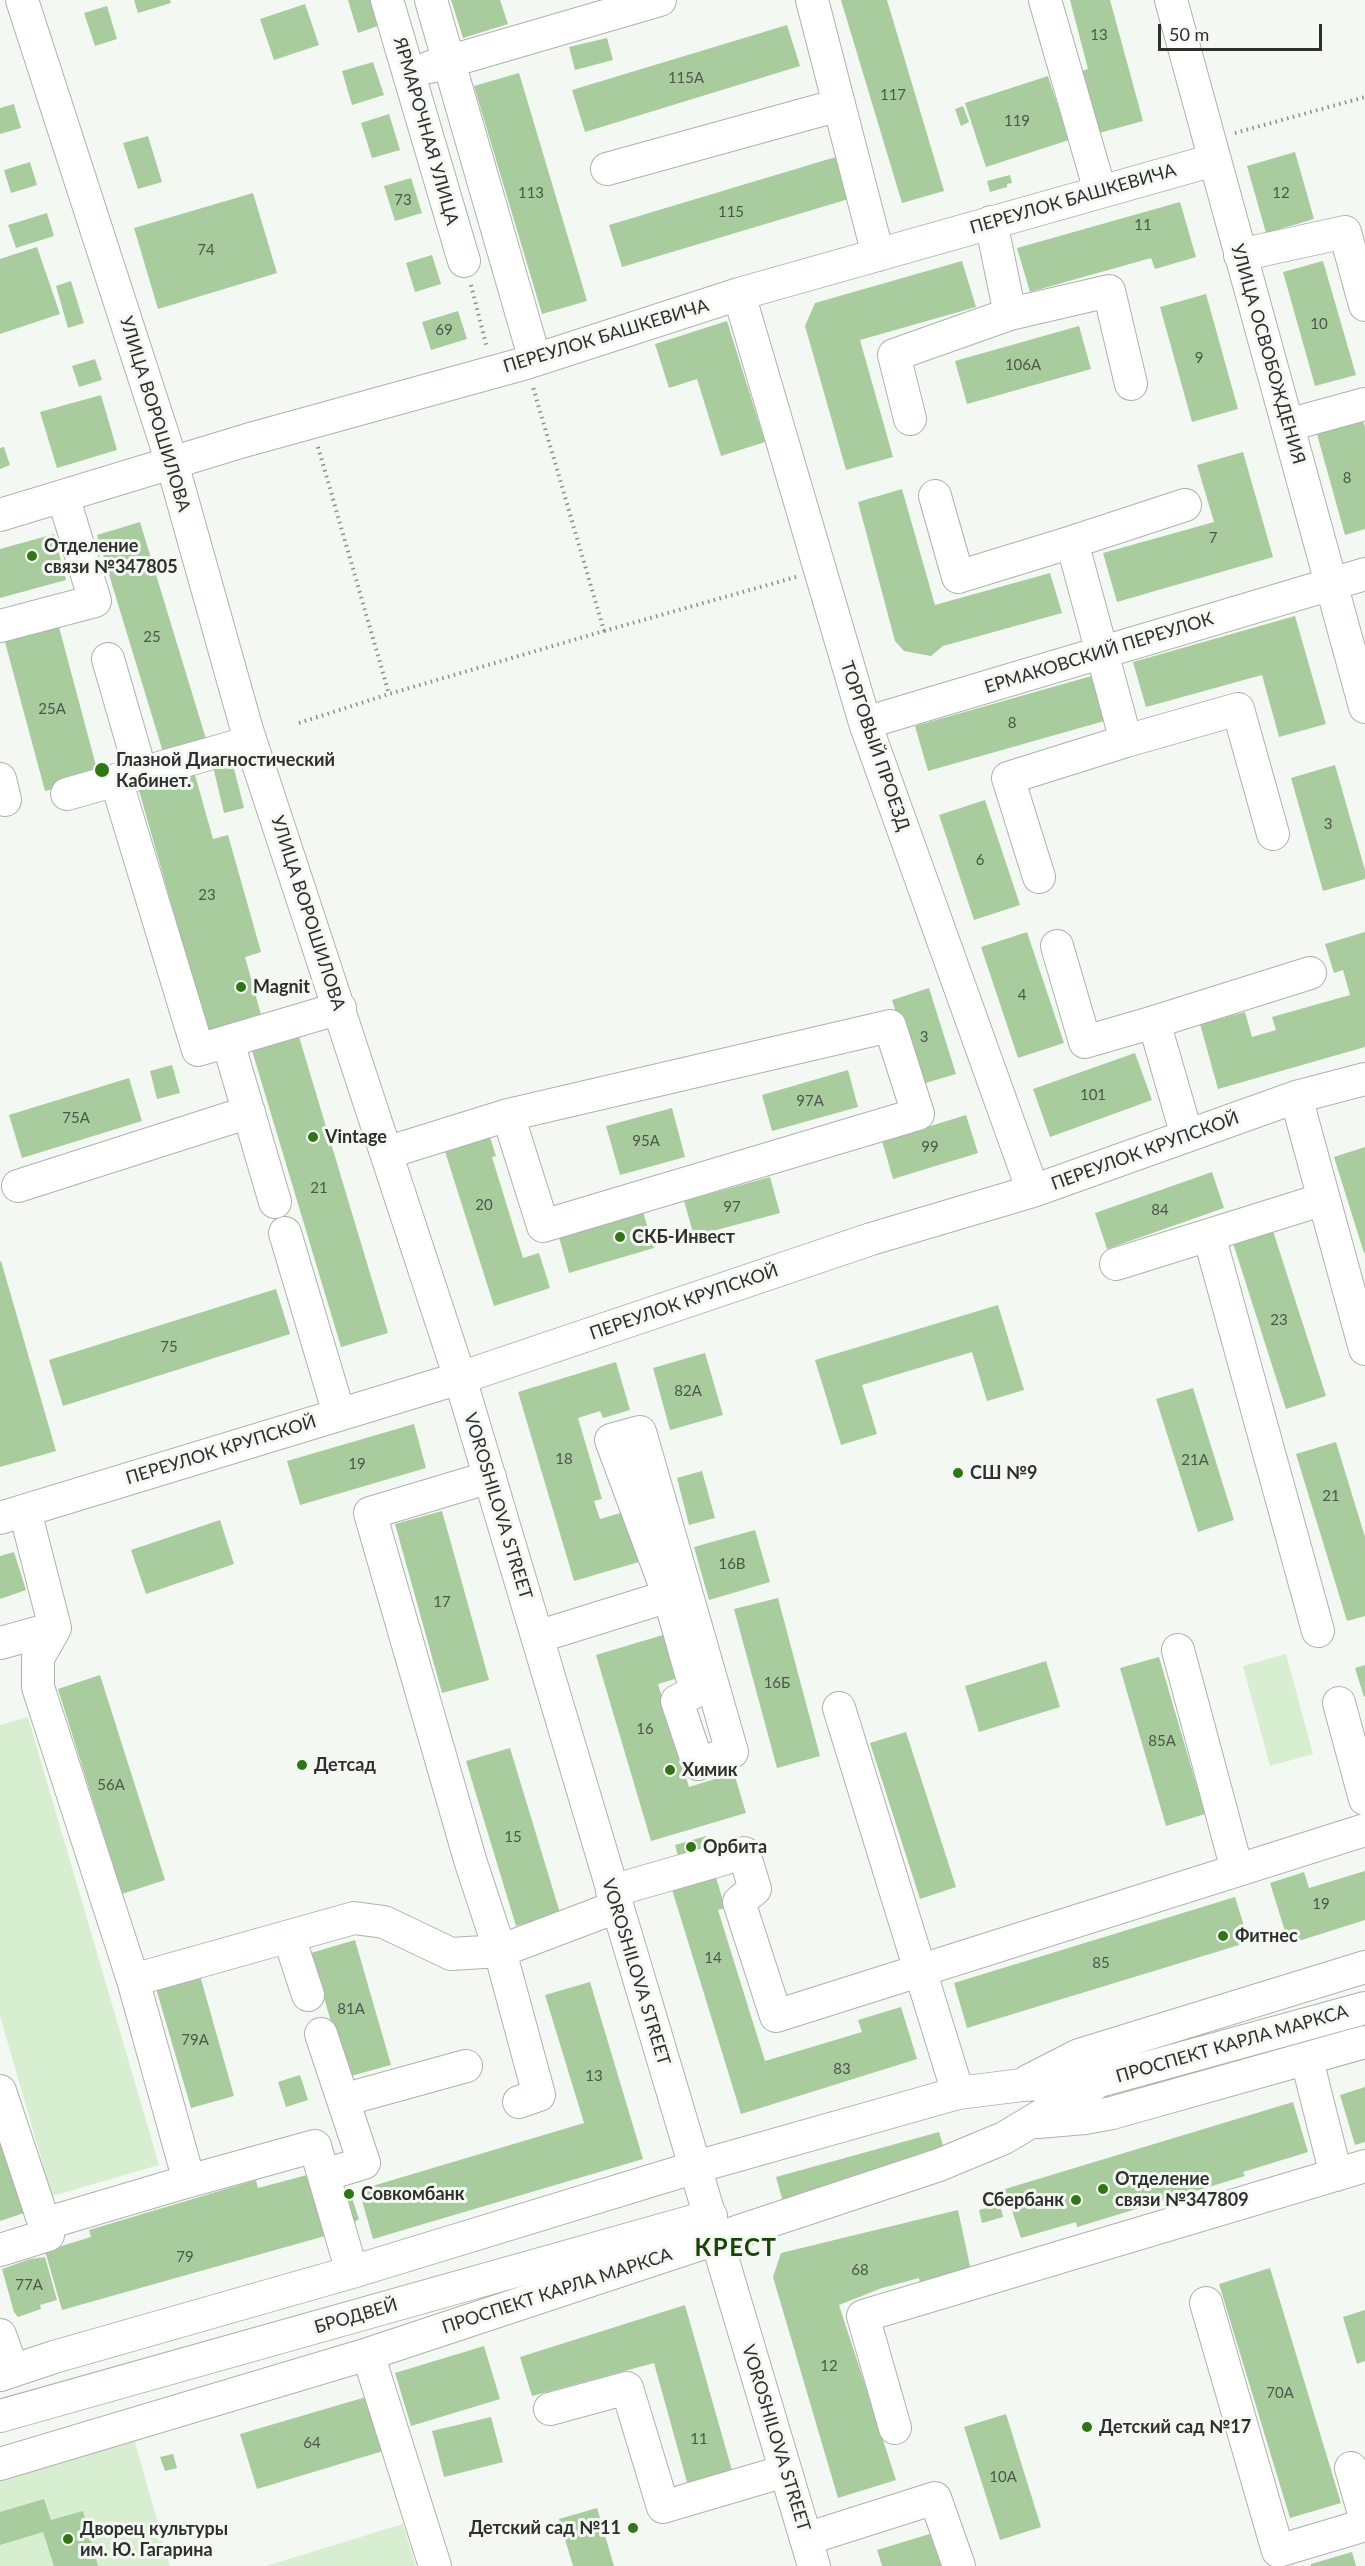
<!DOCTYPE html>
<meta charset="utf-8">
<style>
body{margin:0}
#map{position:relative;width:1365px;height:2566px;overflow:hidden;background:#f4f8f2;font-family:Lato,sans-serif}
canvas{display:block}
.scale{position:absolute;left:1158px;top:24px;width:164px;height:27px;box-sizing:border-box;border:3px solid #2e302e;border-top:0;padding-left:8px;font-size:18px;line-height:21px;white-space:nowrap;color:#2e302e;-webkit-text-stroke:4px #f4f8f2;paint-order:stroke}
</style>
<div id="map">
<canvas width="1365" height="2566"></canvas>
<div class="scale">50 m</div>
</div>
<script>
const c = document.querySelector('canvas').getContext('2d');
c.lineJoin = 'round';
function fillPath(path, color) { c.fillStyle = color; c.fill(path, 'evenodd'); }
const shape = rows => new Path2D(rows.map(r => 'M' + r).join(''));
function stroke(path, color, width, dash) { c.strokeStyle = color; c.lineWidth = width; c.lineCap = dash ? 'butt' : 'round'; c.setLineDash(dash || []); c.stroke(path); }
function write(font, color, halo, rows, align = 'center') {
  c.font = font + ' Lato,sans-serif'; c.lineWidth = 6; c.setLineDash([]); c.textBaseline = 'middle'; c.strokeStyle = halo; c.fillStyle = color; for (const [text, x, y, turn = 0] of rows) {
    c.save(); c.translate(x, y); c.rotate((+turn || 0) * Math.PI / 180); c.textAlign = isNaN(turn) ? turn : align; if (halo) c.strokeText(text, 0, 0); c.fillText(text, 0, 0); c.restore();
  }
}
const green = shape([
 [1286,1654,1313,1754,1270,1766,1243,1666],
 [28,1717,159,2165,52,2196,0,2016,0,1725],
 [134,2439,170,2566,0,2566,0,2477],
 [403,2524,416,2566,266,2566]
]);
const building = shape([
 [134,0,170,0,171,3,138,13],
 [348,0,370,0,378,26,358,33],
 [451,0,500,0,508,24,463,38],
 [841,0,887,0,944,191,902,203],
 [1070,0,1110,0,1143,121,1099,133,1082,71,1088,69],
 [305,4,319,45,274,60,260,19],
 [107,6,117,39,95,46,84,13],
 [787,25,800,66,585,132,572,90],
 [607,38,613,60,575,70,569,47],
 [373,62,384,95,352,105,342,71],
 [519,73,587,301,542,314,474,86],
 [1048,76,1069,140,986,167,965,103],
 [14,104,21,128,0,134,0,108],
 [963,106,969,122,961,126,955,109],
 [389,114,400,150,372,158,361,123],
 [148,136,162,182,138,189,123,143],
 [1295,152,1314,219,1266,233,1247,166],
 [839,156,852,198,622,267,609,225],
 [30,162,37,185,11,193,4,170],
 [1010,175,1012,183,1007,184,1007,187,990,192,987,181],
 [411,178,422,213,395,221,384,186],
 [253,193,277,273,158,309,134,228],
 [1180,202,1196,257,1155,269,1151,258,1030,292,1017,248],
 [47,213,54,236,16,248,8,225],
 [37,247,60,314,0,334,0,259],
 [432,255,441,284,415,292,406,263],
 [962,261,976,307,860,340,893,457,846,470,805,326,815,303],
 [1323,261,1356,375,1315,386,1283,272],
 [71,281,84,323,68,328,56,286],
 [1206,294,1238,409,1192,422,1160,307],
 [458,311,467,339,431,350,422,322],
 [727,321,765,442,721,456,697,379,669,388,655,344],
 [1079,326,1091,369,967,404,955,361],
 [95,359,102,380,79,387,72,366],
 [101,395,117,450,57,468,40,412],
 [1361,414,1365,427,1365,529,1345,535,1315,427],
 [4,447,10,465,0,469,0,448],
 [1243,452,1273,557,1117,602,1103,553,1214,522,1197,465],
 [902,489,935,605,1050,573,1062,613,943,646,931,656,904,651,895,641,858,502],
 [140,522,206,739,163,752,97,535],
 [54,534,66,580,0,598,0,549],
 [1295,616,1326,724,1279,737,1262,675,1146,707,1133,662],
 [59,627,99,777,45,791,5,642],
 [1095,675,1108,720,928,771,915,726],
 [231,757,244,808,224,813,212,762],
 [192,764,213,839,228,835,261,952,245,957,265,1029,211,1044,136,780],
 [1335,765,1365,870,1365,879,1323,891,1291,778],
 [985,800,1020,905,974,920,939,815],
 [1027,932,1064,1043,1018,1058,981,947],
 [1365,932,1365,1047,1218,1089,1200,1024,1245,1012,1252,1037,1276,1030,1272,1017,1350,995,1343,970,1334,973,1325,944],
 [929,988,956,1074,919,1085,892,1000],
 [297,1030,388,1333,341,1347,250,1044],
 [1135,1053,1152,1100,1050,1137,1033,1089],
 [172,1065,180,1093,157,1099,150,1071],
 [848,1070,858,1107,772,1131,762,1095],
 [129,1078,142,1121,22,1158,9,1115],
 [672,1108,685,1157,620,1175,606,1126],
 [966,1115,978,1153,893,1179,882,1141],
 [487,1128,496,1156,492,1157,523,1258,539,1253,550,1288,494,1306,442,1142],
 [1365,1147,1365,1253,1364,1253,1334,1157],
 [1212,1172,1224,1208,1107,1249,1095,1213],
 [770,1177,780,1213,694,1236,684,1201],
 [643,1212,654,1248,569,1273,559,1237],
 [1273,1231,1326,1396,1286,1409,1233,1243],
 [1,1261,56,1451,0,1467,0,1262],
 [276,1289,290,1334,63,1406,49,1360],
 [998,1305,1024,1390,987,1401,972,1352,862,1385,877,1434,841,1445,815,1360],
 [705,1353,723,1415,670,1430,653,1368],
 [616,1362,630,1410,603,1418,600,1411,578,1418,602,1499,594,1501,600,1519,624,1512,639,1562,574,1581,518,1392],
 [1193,1388,1234,1520,1198,1532,1156,1399],
 [414,1424,426,1468,300,1505,287,1461],
 [1336,1442,1365,1537,1365,1616,1347,1621,1296,1454],
 [702,1471,715,1518,689,1525,677,1478],
 [442,1511,489,1680,442,1693,395,1524],
 [220,1520,234,1564,146,1594,131,1550],
 [755,1530,770,1582,709,1600,694,1547],
 [14,1552,26,1590,0,1599,0,1556],
 [778,1598,820,1756,777,1768,734,1609],
 [663,1635,675,1679,658,1684,689,1787,734,1773,746,1813,651,1841,596,1655],
 [1159,1657,1205,1814,1166,1826,1120,1668],
 [1046,1661,1060,1707,979,1732,965,1686],
 [1365,1665,1365,1696,1364,1697,1355,1668],
 [100,1675,165,1880,122,1894,58,1689],
 [906,1732,956,1887,920,1899,870,1743],
 [510,1748,560,1913,516,1926,466,1761],
 [706,1836,710,1847,678,1856,675,1845],
 [714,1870,725,1908,718,1910,765,2061,862,2032,858,2020,901,2007,917,2059,741,2114,670,1883],
 [1365,1871,1365,1920,1289,1944,1270,1883,1304,1872,1309,1888],
 [1235,1897,1249,1942,967,2028,954,1983],
 [355,1940,391,2065,347,2077,311,1953],
 [199,1972,234,2096,191,2108,155,1985],
 [590,1982,643,2159,373,2239,359,2190,584,2123,545,1995],
 [300,2075,308,2100,286,2107,278,2082],
 [1365,2087,1365,2142,1355,2145,1340,2095],
 [1293,2102,1308,2152,1243,2172,1245,2176,1077,2227,1076,2222,1021,2238,1005,2189],
 [939,2132,945,2152,783,2202,776,2177],
 [0,2133,27,2212,0,2221],
 [307,2175,325,2236,62,2310,45,2251,91,2237,89,2230,256,2180,258,2188],
 [350,2192,359,2219,353,2223,333,2196],
 [1000,2204,1003,2217,982,2223,979,2210],
 [958,2210,971,2271,921,2289,919,2278,882,2288,839,2305,896,2480,838,2498,773,2277,781,2253],
 [45,2257,57,2300,40,2305,41,2309,18,2317,14,2312,2,2269,30,2259],
 [1270,2268,1341,2503,1290,2518,1219,2284],
 [685,2305,735,2481,690,2493,654,2363,532,2396,520,2357],
 [1365,2310,1365,2361,1357,2364,1343,2317],
 [484,2346,500,2399,411,2426,395,2373],
 [366,2397,383,2451,257,2489,240,2434],
 [1006,2414,1041,2527,1000,2540,964,2427],
 [491,2417,503,2462,444,2477,432,2431],
 [173,2454,177,2468,165,2471,160,2457],
 [44,2499,51,2520,83,2511,98,2566,54,2566,43,2532,0,2545,0,2512],
 [597,2508,614,2566,573,2566,559,2519],
 [933,2533,943,2566,882,2566,877,2550],
 [1352,2552,1356,2566,1311,2566,1311,2564]
]);
const path = shape([
 [1235,133,1365,97],
 [471,285,487,348],
 [318,447,389,694],
 [604,631,796,577],
 [299,723,389,694,604,631,533,387]
]);
const minor = shape([
 [22,0,172,463,247,730,460,1378,814,2566],
 [387,0,464,261],
 [431,0,535,360],
 [812,0,878,255],
 [1045,0,1100,191],
 [1171,0,1365,707],
 [430,67,660,0],
 [607,169,839,105],
 [1240,255,1345,232,1365,305],
 [739,294,865,723,1033,1191],
 [1010,314,1109,291,1131,384],
 [910,419,894,355,1010,314,991,222],
 [1288,425,1365,404],
 [935,496,958,577,1072,542],
 [0,515,247,440,526,363,739,294,1214,160],
 [0,626,95,601,63,496],
 [108,659,141,773],
 [865,723,1365,574],
 [1126,741,1238,709,1273,834],
 [0,779,5,800],
 [116,780,198,1050,340,1008],
 [67,794,251,742],
 [1039,877,1008,778,1126,741,1072,542,1185,505],
 [1057,946,1085,1042,1154,1022],
 [228,1042,275,1202],
 [1296,1097,1365,1349],
 [1187,1136,1154,1022,1310,973],
 [386,1153,508,1115,543,1226,918,1114,890,1026,508,1115],
 [18,1186,249,1112],
 [285,1233,339,1414],
 [1209,1235,1318,1631],
 [1116,1264,1324,1199],
 [490,1477,370,1513,471,1863,500,1951,616,1907],
 [25,1511,55,1628,38,1658,38,1687,133,1980,189,2181,315,2146,352,2272],
 [0,1518,460,1378,871,1239,1033,1191,1296,1097,1365,1079],
 [537,1637,669,1596,696,1691,677,1701,698,1764,732,1752,640,1432,611,1440,669,1596],
 [0,1643,55,1628],
 [1178,1650,1237,1870],
 [1339,1703,1365,1799],
 [839,1708,958,2093],
 [612,1891,744,1853,755,1889,739,1902,776,2016,1365,1830],
 [289,1937,308,1995],
 [133,1980,354,1918,384,1922,451,1954,500,1951,539,2095,519,2102],
 [321,2034,343,2100],
 [1307,2060,1336,2175],
 [1028,2081,1079,2055,1365,1967],
 [0,2091,48,2235,0,2250],
 [1038,2122,1085,2118,1112,2113,1365,2042],
 [324,2175,364,2163,343,2100,466,2066],
 [44,2224,189,2181],
 [1206,2303,1278,2551,1365,2525],
 [0,2335,13,2371],
 [368,2354,435,2566],
 [0,2375,54,2357,352,2272,696,2167,958,2093,1022,2085,1099,2081,1365,2008],
 [550,2409,627,2388,663,2507,785,2471],
 [0,2416,711,2216],
 [895,2428,863,2316,1365,2166],
 [0,2464,368,2354,939,2165,1004,2138,1096,2083],
 [1351,2468,1365,2517],
 [806,2539,935,2498,959,2566]
]);
const markers = [
 [32,556,6,"#317516"],
 [102,770,8,"#317516"],
 [241,987,6,"#317516"],
 [313,1137,6,"#317516"],
 [620,1237,6,"#317516"],
 [958,1473,6,"#317516"],
 [302,1765,6,"#317516"],
 [670,1770,6,"#317516"],
 [691,1847,6,"#317516"],
 [1223,1936,6,"#317516"],
 [1103,2189,6,"#317516"],
 [349,2194,6,"#317516"],
 [1076,2200,6,"#317516"],
 [1087,2427,6,"#317516"],
 [633,2528,6,"#317516"],
 [68,2539,6,"#317516"]
];
const numberNames = [
 ["13",1099,35],
 ["115А",686,78],
 ["117",893,95],
 ["119",1017,121],
 ["113",531,193],
 ["12",1281,193],
 ["73",403,200],
 ["115",731,212],
 ["11",1143,225],
 ["74",206,250],
 ["10",1319,324],
 ["69",444,330],
 ["9",1199,358],
 ["106А",1023,365],
 ["8",1347,478],
 ["7",1213,538],
 ["25",152,637],
 ["25А",52,709],
 ["8",1012,723],
 ["3",1328,824],
 ["6",980,860],
 ["23",207,895],
 ["4",1022,995],
 ["3",924,1037],
 ["101",1093,1095],
 ["97А",810,1101],
 ["75А",76,1118],
 ["95А",646,1141],
 ["99",930,1147],
 ["21",319,1188],
 ["20",484,1205],
 ["97",732,1207],
 ["84",1160,1210],
 ["23",1279,1320],
 ["75",169,1347],
 ["82А",688,1391],
 ["18",564,1459],
 ["21А",1195,1460],
 ["19",357,1464],
 ["21",1331,1496],
 ["16В",732,1564],
 ["17",442,1602],
 ["16Б",777,1683],
 ["16",645,1729],
 ["85А",1162,1741],
 ["56А",111,1785],
 ["15",513,1837],
 ["19",1321,1904],
 ["14",713,1958],
 ["85",1101,1963],
 ["81А",351,2009],
 ["79А",195,2040],
 ["83",842,2069],
 ["13",594,2076],
 ["79",185,2257],
 ["68",860,2270],
 ["77А",29,2285],
 ["12",829,2366],
 ["70А",1280,2393],
 ["11",699,2439],
 ["64",312,2443],
 ["10А",1003,2477]
];
const streetNames = [
 ["ЯРМАРОЧНАЯ УЛИЦА",426,131,74],
 ["ПЕРЕУЛОК БАШКЕВИЧА",1073,199,-16],
 ["ПЕРЕУЛОК БАШКЕВИЧА",606,336,-17],
 ["УЛИЦА ОСВОБОЖДЕНИЯ",1268,354,74],
 ["УЛИЦА ВОРОШИЛОВА",155,414,73],
 ["ЕРМАКОВСКИЙ ПЕРЕУЛОК",1099,653,-17],
 ["ТОРГОВЫЙ ПРОЕЗД",875,746,71],
 ["УЛИЦА ВОРОШИЛОВА",308,913,72],
 ["ПЕРЕУЛОК КРУПСКОЙ",1145,1151,-20],
 ["ПЕРЕУЛОК КРУПСКОЙ",684,1302,-19],
 ["ПЕРЕУЛОК КРУПСКОЙ",221,1450,-17],
 ["VOROSHILOVA STREET",498,1506,73],
 ["VOROSHILOVA STREET",636,1972,73],
 ["ПРОСПЕКТ КАРЛА МАРКСА",1232,2044,-16],
 ["ПРОСПЕКТ КАРЛА МАРКСА",557,2291,-18],
 ["БРОДВЕЙ",356,2316,-16],
 ["VOROSHILOVA STREET",776,2438,73]
];
const poiNames = [
 ["Отделение",44,546],
 ["связи №347805",44,567],
 ["Глазной Диагностический",116,760],
 ["Кабинет.",116,781],
 ["Magnit",253,987],
 ["Vintage",325,1137],
 ["СКБ-Инвест",632,1237],
 ["СШ №9",970,1473],
 ["Детсад",314,1765],
 ["Химик",682,1770],
 ["Орбита",703,1847],
 ["Фитнес",1235,1936],
 ["Отделение",1115,2179],
 ["связи №347809",1115,2200],
 ["Совкомбанк",361,2194],
 ["Сбербанк",1064,2200,"right"],
 ["Детский сад №17",1099,2427],
 ["Детский сад №11",621,2528,"right"],
 ["Дворец культуры",80,2529],
 ["им. Ю. Гагарина",80,2550]
];
const districtNames = [
 ["КРЕСТ",736,2248]
];
fillPath(green, '#d7eed1');
fillPath(building, '#a8cc9d');
stroke(minor, '#aeb2ad', 34);
stroke(path, '#8b8e8a', 4, [1.5, 4.5]);
stroke(minor, '#fff', 32);
for (const [x, y, r, color] of markers) { const dot = new Path2D(); dot.arc(x, y, r, 0, 2 * Math.PI); c.fillStyle = color; c.fill(dot); stroke(dot, '#f4f8f2', 2); }
write('15px', '#4c574a', null, numberNames);
write('18px', '#2e302e', '#f4f8f2', streetNames);
write('bold 18px', '#2e302e', '#f4f8f2', poiNames, 'left');
c.letterSpacing = '1.5px';
write('bold 24px', '#184407', '#f4f8f2', districtNames);
c.letterSpacing = '0px';
</script>
